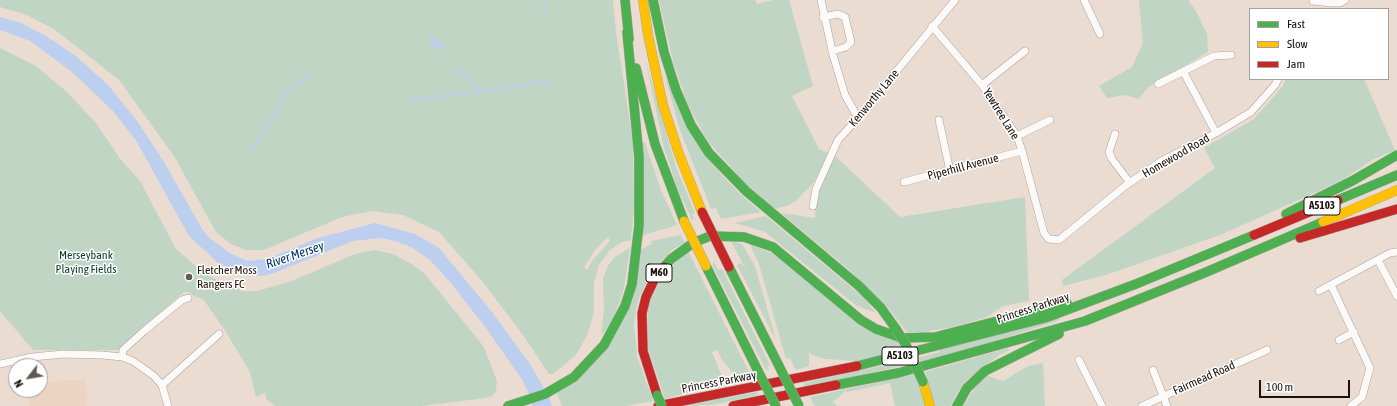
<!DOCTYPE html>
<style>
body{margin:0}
#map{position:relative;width:1397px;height:406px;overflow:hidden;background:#ebdcd1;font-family:"Asap Condensed",sans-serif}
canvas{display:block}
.legend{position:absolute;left:1249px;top:8px;width:140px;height:72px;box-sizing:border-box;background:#fff;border:1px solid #a4a09d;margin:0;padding:5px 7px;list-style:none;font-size:12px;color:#1b120b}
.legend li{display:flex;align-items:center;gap:8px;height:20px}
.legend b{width:20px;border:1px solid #a4a09d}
.north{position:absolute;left:8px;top:358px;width:40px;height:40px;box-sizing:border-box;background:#fff;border:1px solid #a4a09d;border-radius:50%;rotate:239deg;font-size:11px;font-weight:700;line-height:16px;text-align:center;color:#1b120b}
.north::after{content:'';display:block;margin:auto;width:14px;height:18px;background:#645950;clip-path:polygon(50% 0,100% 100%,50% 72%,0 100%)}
.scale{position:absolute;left:1259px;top:380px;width:91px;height:18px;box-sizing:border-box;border:2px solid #1b120b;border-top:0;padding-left:5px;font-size:12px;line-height:14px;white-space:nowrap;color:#1b120b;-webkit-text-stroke:3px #fff;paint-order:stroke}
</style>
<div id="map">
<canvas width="1397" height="406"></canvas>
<ul class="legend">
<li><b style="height:5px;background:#4caf50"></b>Fast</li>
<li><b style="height:5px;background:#ffc107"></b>Slow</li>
<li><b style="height:5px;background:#c62828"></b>Jam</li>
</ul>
<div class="north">N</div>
<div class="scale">100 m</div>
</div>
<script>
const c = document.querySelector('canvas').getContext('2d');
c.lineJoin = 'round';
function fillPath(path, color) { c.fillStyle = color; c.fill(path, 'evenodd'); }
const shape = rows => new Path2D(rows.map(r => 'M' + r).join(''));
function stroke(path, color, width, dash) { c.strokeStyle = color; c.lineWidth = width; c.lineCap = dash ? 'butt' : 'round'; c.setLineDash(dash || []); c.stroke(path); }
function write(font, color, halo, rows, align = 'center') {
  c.font = font + ' "Asap Condensed",sans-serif'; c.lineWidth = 3; c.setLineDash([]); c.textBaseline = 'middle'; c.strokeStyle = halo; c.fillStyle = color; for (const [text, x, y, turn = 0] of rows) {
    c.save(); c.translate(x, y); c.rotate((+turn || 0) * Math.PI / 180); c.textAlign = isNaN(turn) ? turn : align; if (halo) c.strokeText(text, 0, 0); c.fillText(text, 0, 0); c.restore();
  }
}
const built = shape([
 [86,379,87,406,29,406,28,390,40,390,40,382]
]);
const green = shape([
 [0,0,613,0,616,32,633,143,634,208,631,240,622,242,610,250,599,265,594,283,594,311,592,320,587,335,576,355,553,374,549,374,523,335,483,282,439,232,403,215,372,211,342,217,264,250,246,250,231,244,216,232,174,156,119,80,54,29,25,14,0,7],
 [608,237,610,241,592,261,587,270,584,267,595,250],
 [659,0,755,0,757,4,773,0,789,0,813,86,792,96,819,149,829,153,813,183,796,201,787,206,774,209,742,180,707,140,687,103,673,61],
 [1139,0,1188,0,1196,11,1207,34,1208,52,1147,88,1139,99,1125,95,1107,98,1099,86,1132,67,1143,43],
 [0,48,36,66,67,92,96,123,121,160,140,181,176,249,204,273,230,287,244,291,257,291,289,282,355,254,374,250,393,254,410,263,425,274,484,347,497,381,496,391,492,396,486,398,422,406,275,406,267,400,265,393,256,397,250,372,224,329,203,299,194,296,188,292,184,292,118,350,33,350,0,311],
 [646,62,676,167,695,213,692,214,694,219,692,220,678,190,664,148],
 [665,76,708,160,737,191,761,212,721,219,716,208,711,209,680,130],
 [1286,79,1364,79,1395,150,1372,160,1341,181,1220,235,1106,275,1063,286,1062,280,1215,168,1204,148,1254,119,1283,86],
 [642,141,645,143,661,190,677,225,641,236],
 [833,154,900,217,1025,197,1029,301,1003,306,987,317,957,326,925,332,907,332,889,309,848,269,781,213,815,218,816,192],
 [766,216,864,298,876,313,857,306,765,232,735,223],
 [681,235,685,243,673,249,651,273,639,298,636,310,634,325,637,356,653,401,626,406,562,406,556,391,605,346,640,250,652,244,651,241],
 [731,241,742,244,755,266,776,340,737,265,741,263,747,272],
 [750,244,773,254,897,340,903,352,857,361,825,359,812,355,809,351,809,366,796,370,790,358,786,359,759,264],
 [630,248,624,288,616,312,608,327,601,336,604,310,603,278,609,264,616,256],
 [688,251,749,372,736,377,723,361,717,350,712,352,724,382,665,399,647,346,648,304,664,273],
 [715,263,718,270,722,269,770,365,767,366,769,370,766,370,714,268,712,264],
 [1058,318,1060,320,992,342,920,362,918,358,940,352,939,350],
 [1008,348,1010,350,999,355,967,380,958,392,951,406,935,406,925,372],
 [908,360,909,364,859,376,805,386,803,383],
 [1043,363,1045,406,963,406,976,386,988,376,1003,381,1028,366],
 [915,374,925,406,895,406,890,383,847,392,846,390,833,402,837,406,815,406,810,397],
 [757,392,758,395,712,405,681,406]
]);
const water = shape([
 [0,17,21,23,46,36,76,56,108,85,138,122,164,162,202,229,208,237,230,253,247,261,267,259,318,238,375,223,415,234,439,248,492,312,530,364,549,397,552,406,532,406,532,400,523,381,486,328,450,282,429,259,411,247,395,241,380,238,353,241,274,273,263,276,240,274,217,262,189,236,137,142,113,111,72,72,45,52,30,41,0,30],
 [434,38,443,44,442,49,431,46,430,41]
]);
const stream = shape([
 [544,0,545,12],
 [453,68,469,78,476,88,484,91,549,81],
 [406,100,482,92],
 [252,151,290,88,314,73]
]);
const street = shape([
 [821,0,833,55,845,95,858,118],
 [1084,0,1100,34],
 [1313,1,1332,3,1340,3,1345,0],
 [823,17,838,14,845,17,851,42,846,47,832,51],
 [932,26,982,85,1017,136,1022,151,1044,233,1049,239,1059,240,1125,186,1163,160,1216,133,1251,112,1275,85,1278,79],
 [1183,71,1216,133],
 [1158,84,1214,56,1231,55],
 [982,85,1025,51],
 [939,120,950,171],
 [1115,134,1109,152,1112,159,1130,183],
 [1017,136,1050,120],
 [904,182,1022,151],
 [813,206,816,189,838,140,858,118,955,0],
 [1378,260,1397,296],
 [1331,285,1370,368,1362,397,1351,406],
 [1319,291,1390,253,1397,252],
 [1339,340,1354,332],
 [122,357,123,350,144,331,182,300,188,298],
 [1079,360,1102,406],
 [0,364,32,357,64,354,102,355,122,357,133,361,154,376,162,385,168,406],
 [1153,370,1167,406],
 [162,385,219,334],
 [1142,406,1267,350]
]);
const fast = shape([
 [625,0,629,39],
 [653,0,664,52,676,90,691,125,709,153,746,191,859,286,881,308,896,329],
 [636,68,655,144,684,221],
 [1338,200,1397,175],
 [1286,214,1352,181,1397,155],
 [706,266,758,371],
 [664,267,671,259,693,243,710,236,744,237,773,247,861,320,876,329,902,338,935,337,1067,303],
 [729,267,777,362],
 [857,366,1045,318,1136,284,1254,235],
 [836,385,898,373,1085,321,1204,273,1323,222],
 [508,406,545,394,574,377,604,345,625,306,632,284,639,225,639,157,627,32],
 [957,406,967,388,985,371,1059,334]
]);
const slow = shape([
 [643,0,648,35,663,105,679,154,702,212],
 [1323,222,1397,190],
 [923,382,930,406]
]);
const jam = shape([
 [1254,235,1338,200],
 [1300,238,1397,209],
 [657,395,643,351,642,313,646,297,655,278,664,267],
 [658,406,857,366],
 [733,406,836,385]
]);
const fastBridge = shape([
 [896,329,906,345,923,382],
 [777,362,799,406],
 [758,371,776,406],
 [657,395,662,406]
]);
const slowBridge = shape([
 [684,221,706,266]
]);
const jamBridge = shape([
 [702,212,729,267]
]);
const markers = [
 [189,277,4,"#645950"]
];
const shields = [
 [1322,206,36],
 [659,273,26],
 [900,356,36]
];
const shieldNames = [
 ["A5103",1322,206],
 ["M60",659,273],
 ["A5103",900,356]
];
const streetNames = [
 ["Kenworthy Lane",874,98,-50],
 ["Yewtree Lane",1001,114,58],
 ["Homewood Road",1176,156,-30],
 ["Piperhill Avenue",963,167,-15],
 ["Princess Parkway",1033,308,-18],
 ["Fairmead Road",1204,378,-24],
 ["Princess Parkway",719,382,-11]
];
const parkNames = [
 ["Merseybank",86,255],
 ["Playing Fields",86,269]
];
const poiNames = [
 ["Fletcher Moss",197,270],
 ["Rangers FC",197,284]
];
const waterNames = [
 ["River Mersey",295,255,-19]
];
fillPath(built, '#edd4c2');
fillPath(green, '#c0d5c3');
fillPath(water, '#bccfef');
stroke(stream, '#bccfef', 2);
stroke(street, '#ada29a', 8);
stroke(fast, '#ada29a', 10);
stroke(slow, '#ada29a', 10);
stroke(jam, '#ada29a', 10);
stroke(street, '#fcfaf8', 7);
stroke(fast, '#4caf50', 9);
stroke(slow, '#ffc107', 9);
stroke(jam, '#c62828', 9);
stroke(fastBridge, '#ada29a', 10, []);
stroke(slowBridge, '#ada29a', 10, []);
stroke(jamBridge, '#ada29a', 10, []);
stroke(fastBridge, '#4caf50', 9);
stroke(slowBridge, '#ffc107', 9);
stroke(jamBridge, '#c62828', 9);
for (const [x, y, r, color] of markers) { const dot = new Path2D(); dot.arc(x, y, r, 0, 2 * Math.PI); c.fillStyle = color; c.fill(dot); stroke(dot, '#fff', 1.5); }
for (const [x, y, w] of shields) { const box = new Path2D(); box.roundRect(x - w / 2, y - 9, w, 18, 3); c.fillStyle = '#fff'; c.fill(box); stroke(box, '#1b120b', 1); }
write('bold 11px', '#1b120b', null, shieldNames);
write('12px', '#1b120b', '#fff', streetNames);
write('12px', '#053e2b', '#fff', parkNames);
write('12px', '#1b120b', '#fff', poiNames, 'left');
write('italic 13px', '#042f67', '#fff', waterNames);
</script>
